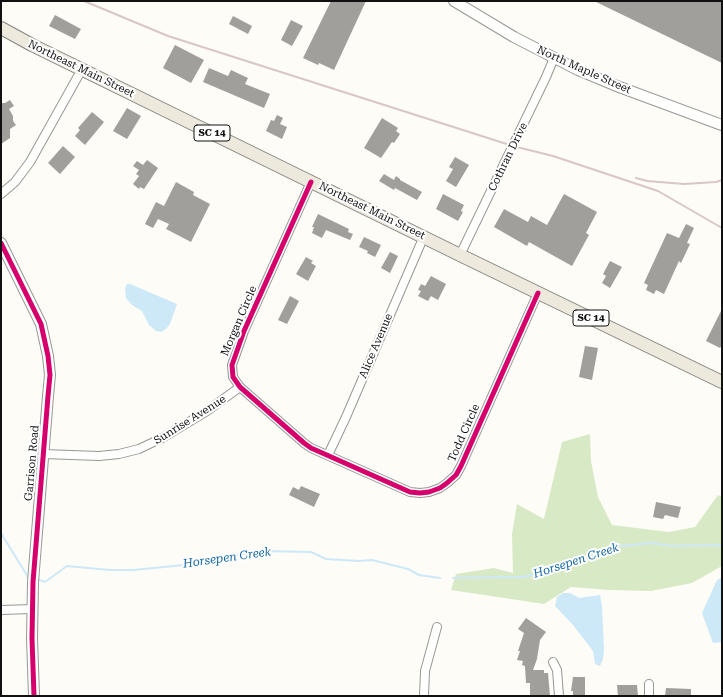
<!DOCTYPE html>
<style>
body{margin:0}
#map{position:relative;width:723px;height:697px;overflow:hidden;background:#fdfcf7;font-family:"Roboto Serif",serif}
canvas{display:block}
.frame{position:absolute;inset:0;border:2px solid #111;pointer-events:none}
</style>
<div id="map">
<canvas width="723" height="697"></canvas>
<div class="frame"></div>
</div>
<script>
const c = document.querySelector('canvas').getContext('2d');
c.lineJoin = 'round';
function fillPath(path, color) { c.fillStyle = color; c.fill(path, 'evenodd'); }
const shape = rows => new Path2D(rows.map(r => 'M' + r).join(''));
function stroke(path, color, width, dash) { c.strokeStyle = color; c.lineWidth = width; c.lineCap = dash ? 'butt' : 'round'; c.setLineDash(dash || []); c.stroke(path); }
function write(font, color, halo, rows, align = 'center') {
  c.font = font + ' "Roboto Serif",serif'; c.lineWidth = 4; c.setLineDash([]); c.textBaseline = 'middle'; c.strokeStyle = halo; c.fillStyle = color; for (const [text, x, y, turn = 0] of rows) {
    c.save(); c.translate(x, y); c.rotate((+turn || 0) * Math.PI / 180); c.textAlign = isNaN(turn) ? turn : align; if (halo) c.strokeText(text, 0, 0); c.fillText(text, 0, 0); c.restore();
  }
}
const forest = shape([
 [590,434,591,461,598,497,612,525,669,532,695,527,718,495,722,497,722,566,692,583,651,591,609,590,571,587,544,604,451,590,456,574,494,568,513,573,512,534,517,504,544,519,562,442]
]);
const water = shape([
 [127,284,130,284,177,304,170,324,166,329,161,332,156,331,149,325,142,311,132,305,126,298,125,288],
 [722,577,722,642,713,643,702,613,717,580],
 [563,593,570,593,579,598,600,595,602,606,604,650,603,659,600,666,595,664,593,651,573,625,555,606,557,597]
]);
const stream = shape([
 [1,533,28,577],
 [453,578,496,577,523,577,552,570,590,558,619,546,651,543,674,546,722,545],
 [39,580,45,582,67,566,110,570,133,570,215,562,228,556,264,551,311,552,326,559,359,561,372,560,408,569,419,575,440,578]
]);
const building = shape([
 [331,1,366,1,334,70,319,63,318,65,303,58],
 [594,1,722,1,722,63],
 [55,15,81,29,75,39,49,26],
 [233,16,252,26,248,34,229,24],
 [291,20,303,26,292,46,281,40],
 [175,45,204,60,191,83,163,68],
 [209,68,228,76,231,70,248,78,245,84,270,94,264,108,203,82],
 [10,100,14,106,9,109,13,116,13,121,16,125,10,129,10,138,1,144,1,103,5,103],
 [127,108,141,116,127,139,113,131],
 [92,112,104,122,85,145,75,136,80,130,78,128],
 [277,115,283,118,280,124,287,127,282,139,266,131,271,120,274,121],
 [382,118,398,128,396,131,400,134,394,143,392,142,381,158,364,148],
 [63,146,75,157,60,174,48,163],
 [455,157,469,165,456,187,446,181,453,169,449,167],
 [147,160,158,168,144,189,140,187,139,189,133,184,139,176,136,174,139,170,133,166,137,161,143,165],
 [384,174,394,180,396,176,400,179,400,180,422,192,417,200,395,188,394,190,379,181],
 [176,182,194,192,193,195,210,204,191,242,166,229,169,224,158,219,153,228,145,224,156,202,164,206],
 [443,194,464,205,461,211,463,212,458,221,436,209],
 [564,194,597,212,586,233,589,235,572,266,529,242,527,246,494,227,504,209,528,222,531,216,547,225],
 [318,214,349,229,348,232,353,234,350,240,326,230,322,238,312,233,314,227,312,227],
 [686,224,694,228,687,243,690,244,681,263,679,261,664,294,656,290,654,294,646,290,648,285,644,283,667,233,679,238],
 [364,237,381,245,375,257,367,253,368,251,359,247],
 [390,252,398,256,390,273,381,268],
 [306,257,313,261,311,263,316,266,308,281,296,274],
 [610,261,622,267,610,288,602,283,606,276,603,274],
 [431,276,446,284,438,300,431,296,428,301,418,296,421,291,418,290,421,284,425,286],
 [290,296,299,301,287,324,278,320],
 [722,309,722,345,720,348,706,341],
 [585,346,598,348,592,380,579,377],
 [301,486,320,494,314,507,289,495,293,487,299,490],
 [656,502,681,507,678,518,665,515,663,519,653,517],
 [526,618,546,632,540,640,537,659,533,670,544,670,544,673,548,673,550,696,530,696,530,683,526,683,525,666,522,665,523,661,517,660,520,651,518,651,524,633,518,629],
 [573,677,585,677,585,696,573,696,573,691,571,691],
 [617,685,637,685,638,696,618,696],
 [666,688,691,689,691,696,665,696]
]);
const minor = shape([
 [311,182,244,331,232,365,233,377,240,387,304,443,311,448,410,492,420,493,429,492,440,488,447,483,456,475,461,466,538,293],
 [1,194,15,182,30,162,82,69],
 [460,255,546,77,554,58],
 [43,454,99,456,119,454,139,449,164,437,207,411,240,387],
 [328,455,346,417,424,236],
 [1,610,32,609],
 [553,662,557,670,559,696],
 [649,684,649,696],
 [424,696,425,671,437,627]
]);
const tertiary = shape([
 [454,1,514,37,578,70,614,85,722,125],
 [1,243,41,324,48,356,50,375,48,396,33,582,32,638,34,696]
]);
const primary = shape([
 [1,28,32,45,460,255,722,382]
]);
const rail = shape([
 [84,1,168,36,513,146,553,156,658,191,722,228],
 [636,178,647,181,684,184,716,182,722,180]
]);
const cycleway = shape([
 [311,182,244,331,232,365,233,377,240,387,304,443,311,448,410,492,420,493,429,492,440,488,447,483,456,475,461,466,538,293],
 [1,243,41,324,48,356,50,375,48,396,33,582,32,638,34,696]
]);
const shields = [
 [212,133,36],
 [591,318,36]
];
const shieldNames = [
 ["SC 14",212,133],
 ["SC 14",591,318]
];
const streetNames = [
 ["Northeast Main Street",81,69,26],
 ["North Maple Street",584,70,24],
 ["Cothran Drive",508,157,-64],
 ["Northeast Main Street",372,211,26],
 ["Morgan Circle",239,321,-67],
 ["Alice Avenue",376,346,-67],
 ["Sunrise Avenue",190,420,-32],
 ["Todd Circle",464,433,-66],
 ["Garrison Road",32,463,-85]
];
const waterNames = [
 ["Horsepen Creek",227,558,-8],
 ["Horsepen Creek",576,561,-18]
];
fillPath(forest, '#d8eac5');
fillPath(water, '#cde8f7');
stroke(stream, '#cde8f7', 2);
fillPath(building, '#a19f9c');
stroke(minor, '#979795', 10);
stroke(tertiary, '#979795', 12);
stroke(primary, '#858482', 14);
stroke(minor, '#fffffe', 8);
stroke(tertiary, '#fffffe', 10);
stroke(primary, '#ede9dc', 12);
stroke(rail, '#d9c6c7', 2);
stroke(cycleway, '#d6006c', 5);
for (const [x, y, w] of shields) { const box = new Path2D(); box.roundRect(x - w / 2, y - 8, w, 16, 3); c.fillStyle = '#fff'; c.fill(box); stroke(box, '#111', 1); }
write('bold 10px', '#111', null, shieldNames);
write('11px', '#111', '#fff', streetNames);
write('italic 12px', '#1768a6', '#fff', waterNames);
</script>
